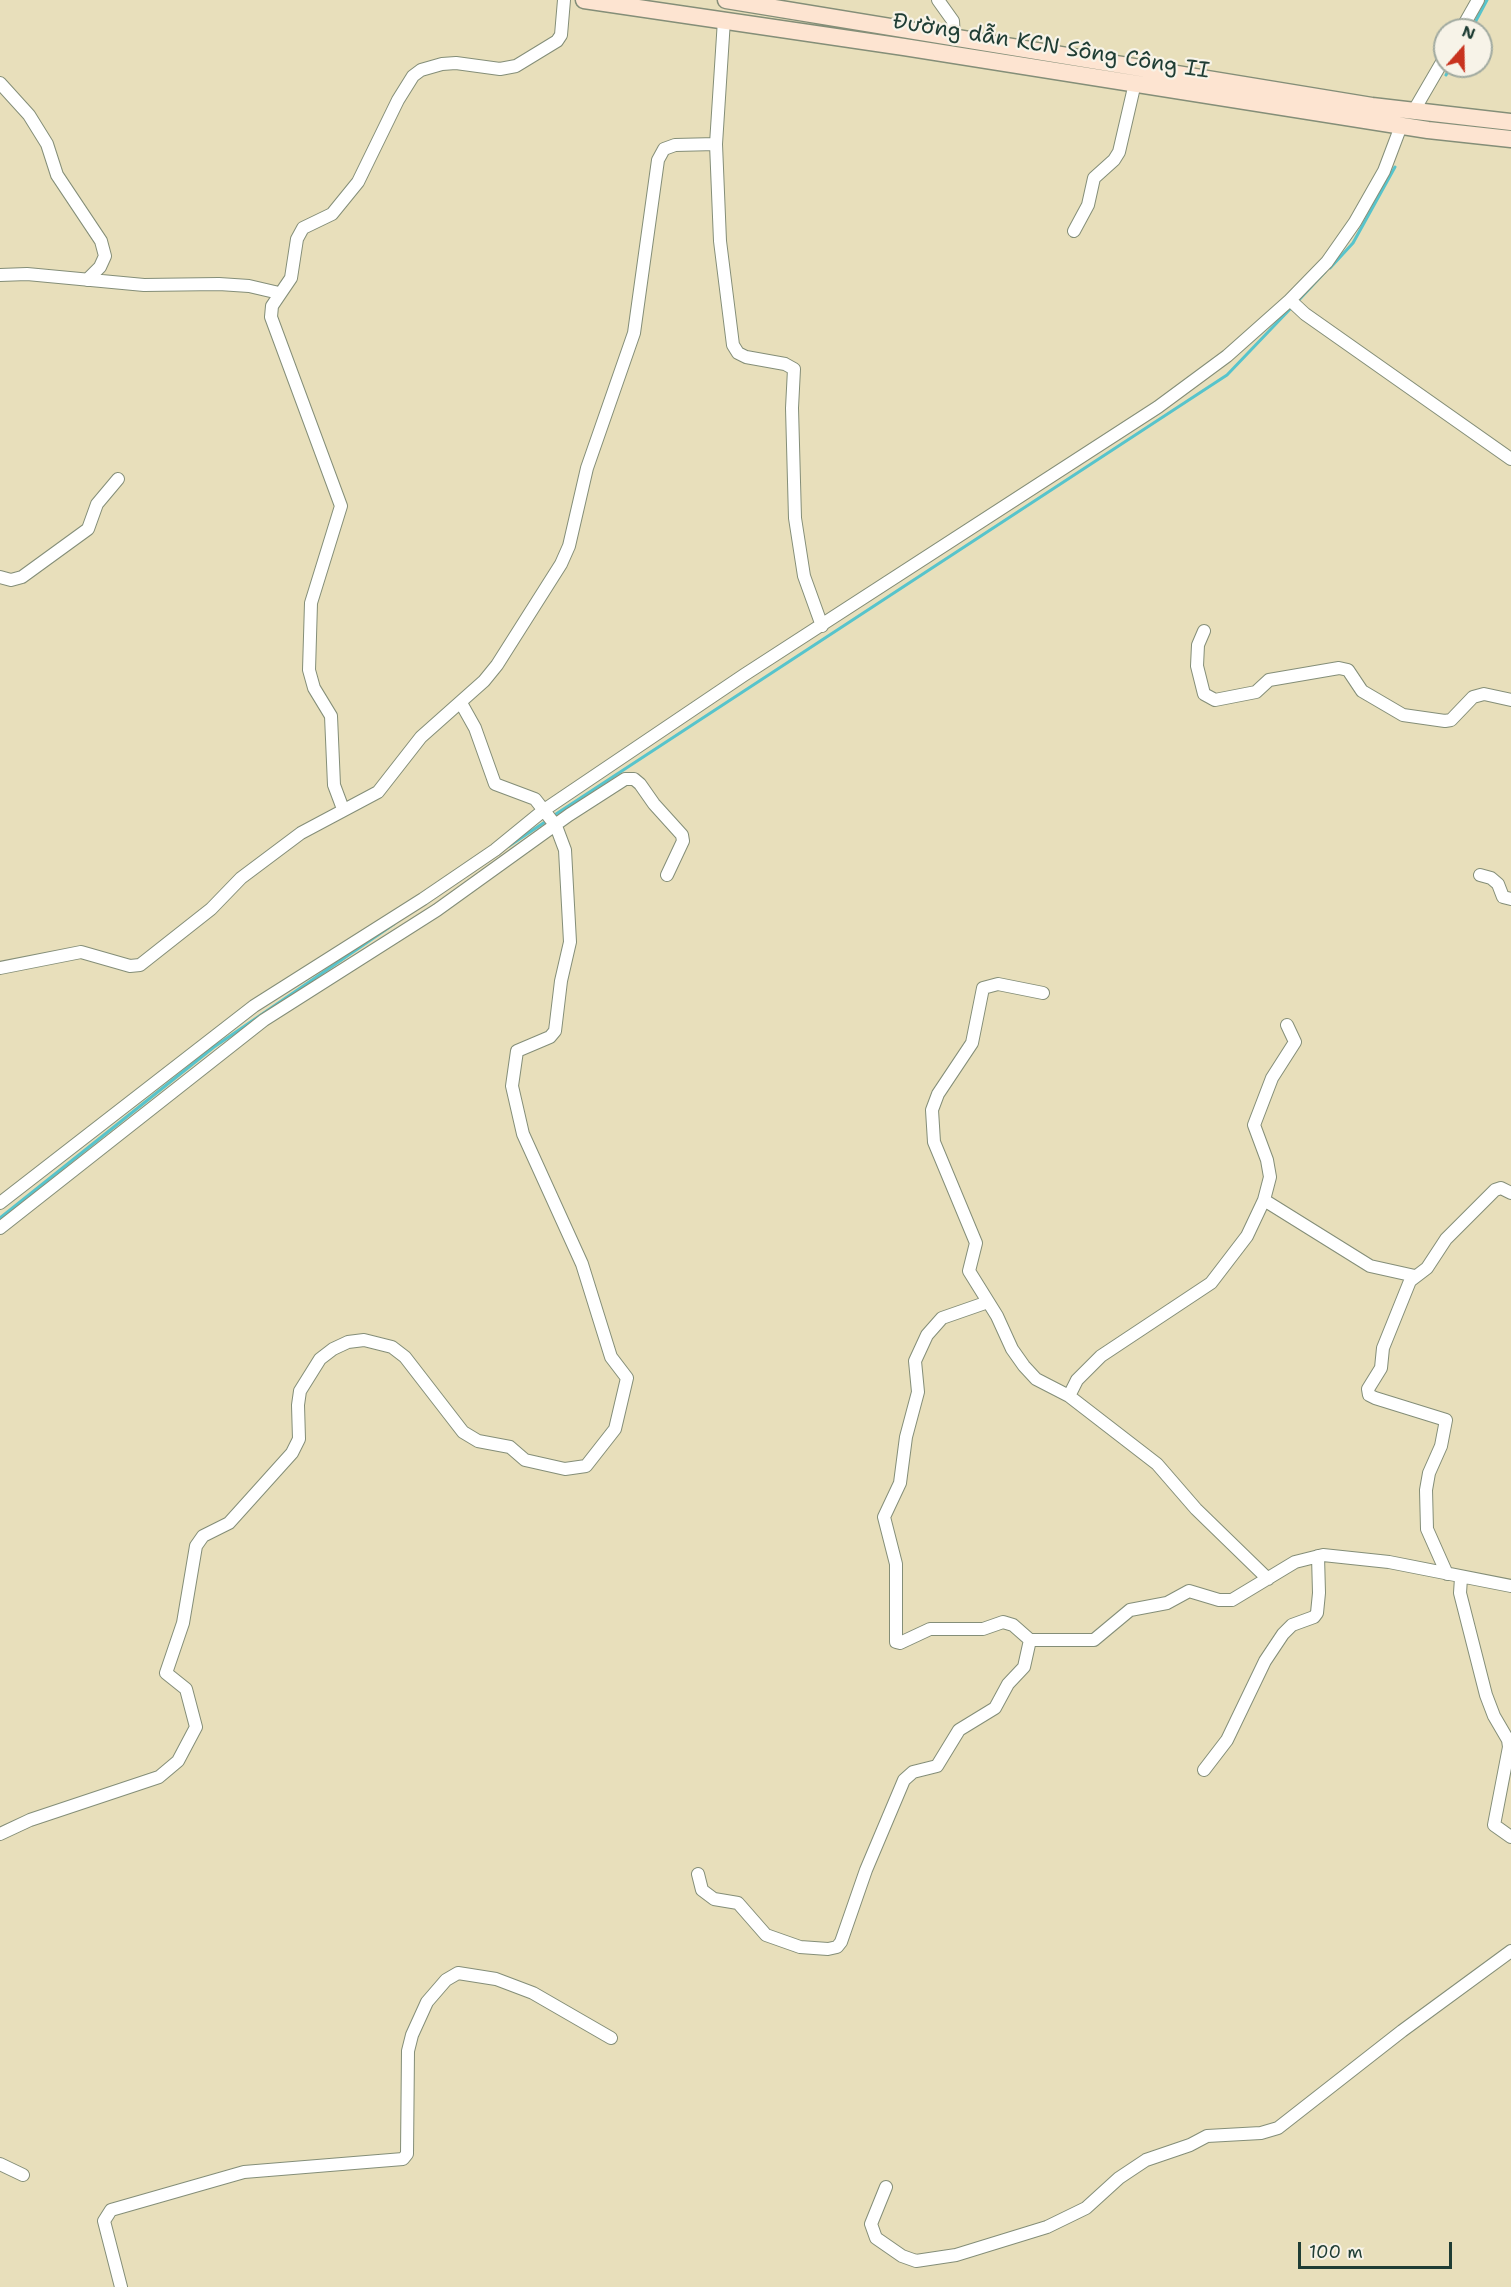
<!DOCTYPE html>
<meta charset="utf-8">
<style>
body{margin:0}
#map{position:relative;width:1511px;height:2287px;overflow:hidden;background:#e8dfbb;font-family:"Shantell Sans",sans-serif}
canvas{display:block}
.north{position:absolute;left:1433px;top:18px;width:60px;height:60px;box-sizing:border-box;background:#f7f3e8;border:2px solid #a1aaa0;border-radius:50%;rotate:20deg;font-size:16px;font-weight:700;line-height:24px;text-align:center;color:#1f3d34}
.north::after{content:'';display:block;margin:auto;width:21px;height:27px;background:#c8321e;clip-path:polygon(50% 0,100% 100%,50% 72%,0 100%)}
.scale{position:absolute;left:1298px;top:2242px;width:154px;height:27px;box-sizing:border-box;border:3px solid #1f3d34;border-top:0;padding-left:8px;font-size:18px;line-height:21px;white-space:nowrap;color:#1f3d34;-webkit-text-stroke:4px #f7f3e8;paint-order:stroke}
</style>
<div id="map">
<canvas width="1511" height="2287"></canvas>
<div class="north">N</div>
<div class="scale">100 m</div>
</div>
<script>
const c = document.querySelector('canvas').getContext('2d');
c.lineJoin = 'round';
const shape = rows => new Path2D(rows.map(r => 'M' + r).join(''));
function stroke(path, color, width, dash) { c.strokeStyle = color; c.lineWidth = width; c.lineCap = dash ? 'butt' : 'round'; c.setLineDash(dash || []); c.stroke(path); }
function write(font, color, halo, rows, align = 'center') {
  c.font = font + ' "Shantell Sans",sans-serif'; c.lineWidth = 4.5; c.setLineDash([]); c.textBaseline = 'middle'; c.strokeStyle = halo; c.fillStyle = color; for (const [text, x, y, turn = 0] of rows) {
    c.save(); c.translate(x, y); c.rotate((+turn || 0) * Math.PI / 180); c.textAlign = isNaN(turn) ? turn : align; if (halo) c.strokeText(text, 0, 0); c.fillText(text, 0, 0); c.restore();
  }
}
const stream = shape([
 [1471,30,1487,0],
 [1446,75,1451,66],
 [1330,268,1353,243,1395,167],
 [1297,302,1325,272],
 [553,816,1227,375,1292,307],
 [509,846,548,820],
 [0,1218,214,1047,394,924]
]);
const street = shape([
 [938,0,953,21,954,37],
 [724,20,716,144,720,241,733,345,738,353,746,357,785,364,794,369,792,408,795,518,804,576,822,626],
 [1461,30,1478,0],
 [0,83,29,115,47,144,57,175,101,241,105,256,100,267,87,280],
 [1413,112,1445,57],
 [1401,126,1384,171,1355,222,1327,262,1290,300,1305,314,1511,459],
 [1074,231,1088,205,1094,178,1114,160,1119,152,1135,83],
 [0,275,27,274,144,285,219,284,249,286,279,293],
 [0,577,11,580,22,577,88,529,97,504,118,479],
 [1204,631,1198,645,1197,666,1204,694,1215,700,1256,692,1269,680,1339,668,1348,670,1362,691,1403,715,1445,721,1451,720,1473,697,1484,694,1511,700],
 [343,809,334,785,331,716,314,688,309,670,311,603,341,506,271,317,272,306,291,278,297,239,303,228,332,214,358,182,398,100,413,76,421,70,442,64,456,63,500,69,516,66,557,41,561,35,564,0],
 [1480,875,1491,878,1498,884,1503,897,1511,899],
 [0,968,81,952,130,966,140,965,211,909,241,878,301,833,378,792,421,737,484,681,497,665,561,564,569,546,587,468,634,333,658,160,664,149,675,145,716,144],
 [1043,993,998,984,983,988,972,1043,938,1094,932,1110,934,1142,976,1243,969,1271,997,1316,1012,1349,1024,1366,1036,1379,1069,1396,1157,1464,1196,1509,1268,1579],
 [1264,1200,1370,1266,1415,1276],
 [0,1203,254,1006,423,899,495,850,544,810,744,675,1158,407,1227,356,1290,300],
 [0,1228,264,1020,437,910,569,815,625,779,634,779,640,784,654,804,682,835,683,841,667,875],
 [988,1302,942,1318,927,1335,915,1361,918,1392,906,1437,900,1483,884,1517,896,1564,896,1642,900,1643,930,1629,983,1629,1003,1622,1013,1625,1030,1640],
 [1069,1396,1077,1380,1101,1356,1211,1283,1247,1236,1264,1200,1270,1177,1267,1160,1254,1125,1272,1078,1295,1042,1287,1025],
 [1447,1574,1427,1529,1426,1490,1429,1473,1441,1446,1446,1420,1375,1398,1369,1395,1368,1389,1381,1368,1383,1348,1410,1281,1427,1268,1446,1239,1495,1190,1501,1188,1511,1193],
 [1461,1578,1460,1593,1486,1695,1494,1716,1508,1740,1509,1747,1494,1825,1511,1837],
 [1030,1640,1094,1640,1130,1610,1167,1603,1189,1591,1219,1600,1232,1600,1295,1562,1323,1555,1389,1562,1511,1586],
 [1204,1770,1227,1740,1265,1661,1283,1634,1292,1625,1314,1617,1317,1613,1319,1593,1318,1556],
 [0,1834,30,1820,159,1777,178,1761,196,1727,186,1689,166,1673,183,1623,196,1546,203,1536,229,1523,292,1453,299,1439,298,1405,300,1391,320,1359,333,1349,348,1342,364,1340,392,1347,405,1357,463,1432,478,1441,510,1447,525,1460,565,1469,586,1466,615,1429,627,1378,611,1357,582,1264,523,1134,512,1086,517,1051,550,1037,555,1031,561,981,570,942,565,850,556,826,535,799,495,784,475,728,461,703],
 [698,1874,702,1890,714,1899,738,1903,766,1935,800,1947,828,1949,837,1947,841,1942,866,1870,904,1780,913,1772,937,1766,959,1730,995,1708,1008,1684,1024,1667,1030,1640],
 [0,2164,23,2175],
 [886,2187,871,2224,876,2238,902,2256,916,2261,956,2255,1047,2227,1086,2208,1119,2178,1146,2160,1190,2145,1207,2136,1261,2133,1278,2128,1402,2031,1511,1951],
 [121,2287,104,2221,111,2210,244,2172,403,2159,407,2154,408,2051,412,2035,427,2002,446,1980,458,1973,496,1979,533,1993,611,2038]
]);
const secondary = shape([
 [584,0,904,47,1428,130,1511,139],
 [726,0,1372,106,1511,122]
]);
const streetNames = [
 ["Đường dẫn KCN Sông Công II",1051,47,9]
];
stroke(stream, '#57c4cc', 3);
stroke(street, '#848e78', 14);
stroke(secondary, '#848e78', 19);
stroke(street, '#fff', 12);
stroke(secondary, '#fde4d1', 16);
write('22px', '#1f3d34', '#f7f3e8', streetNames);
</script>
